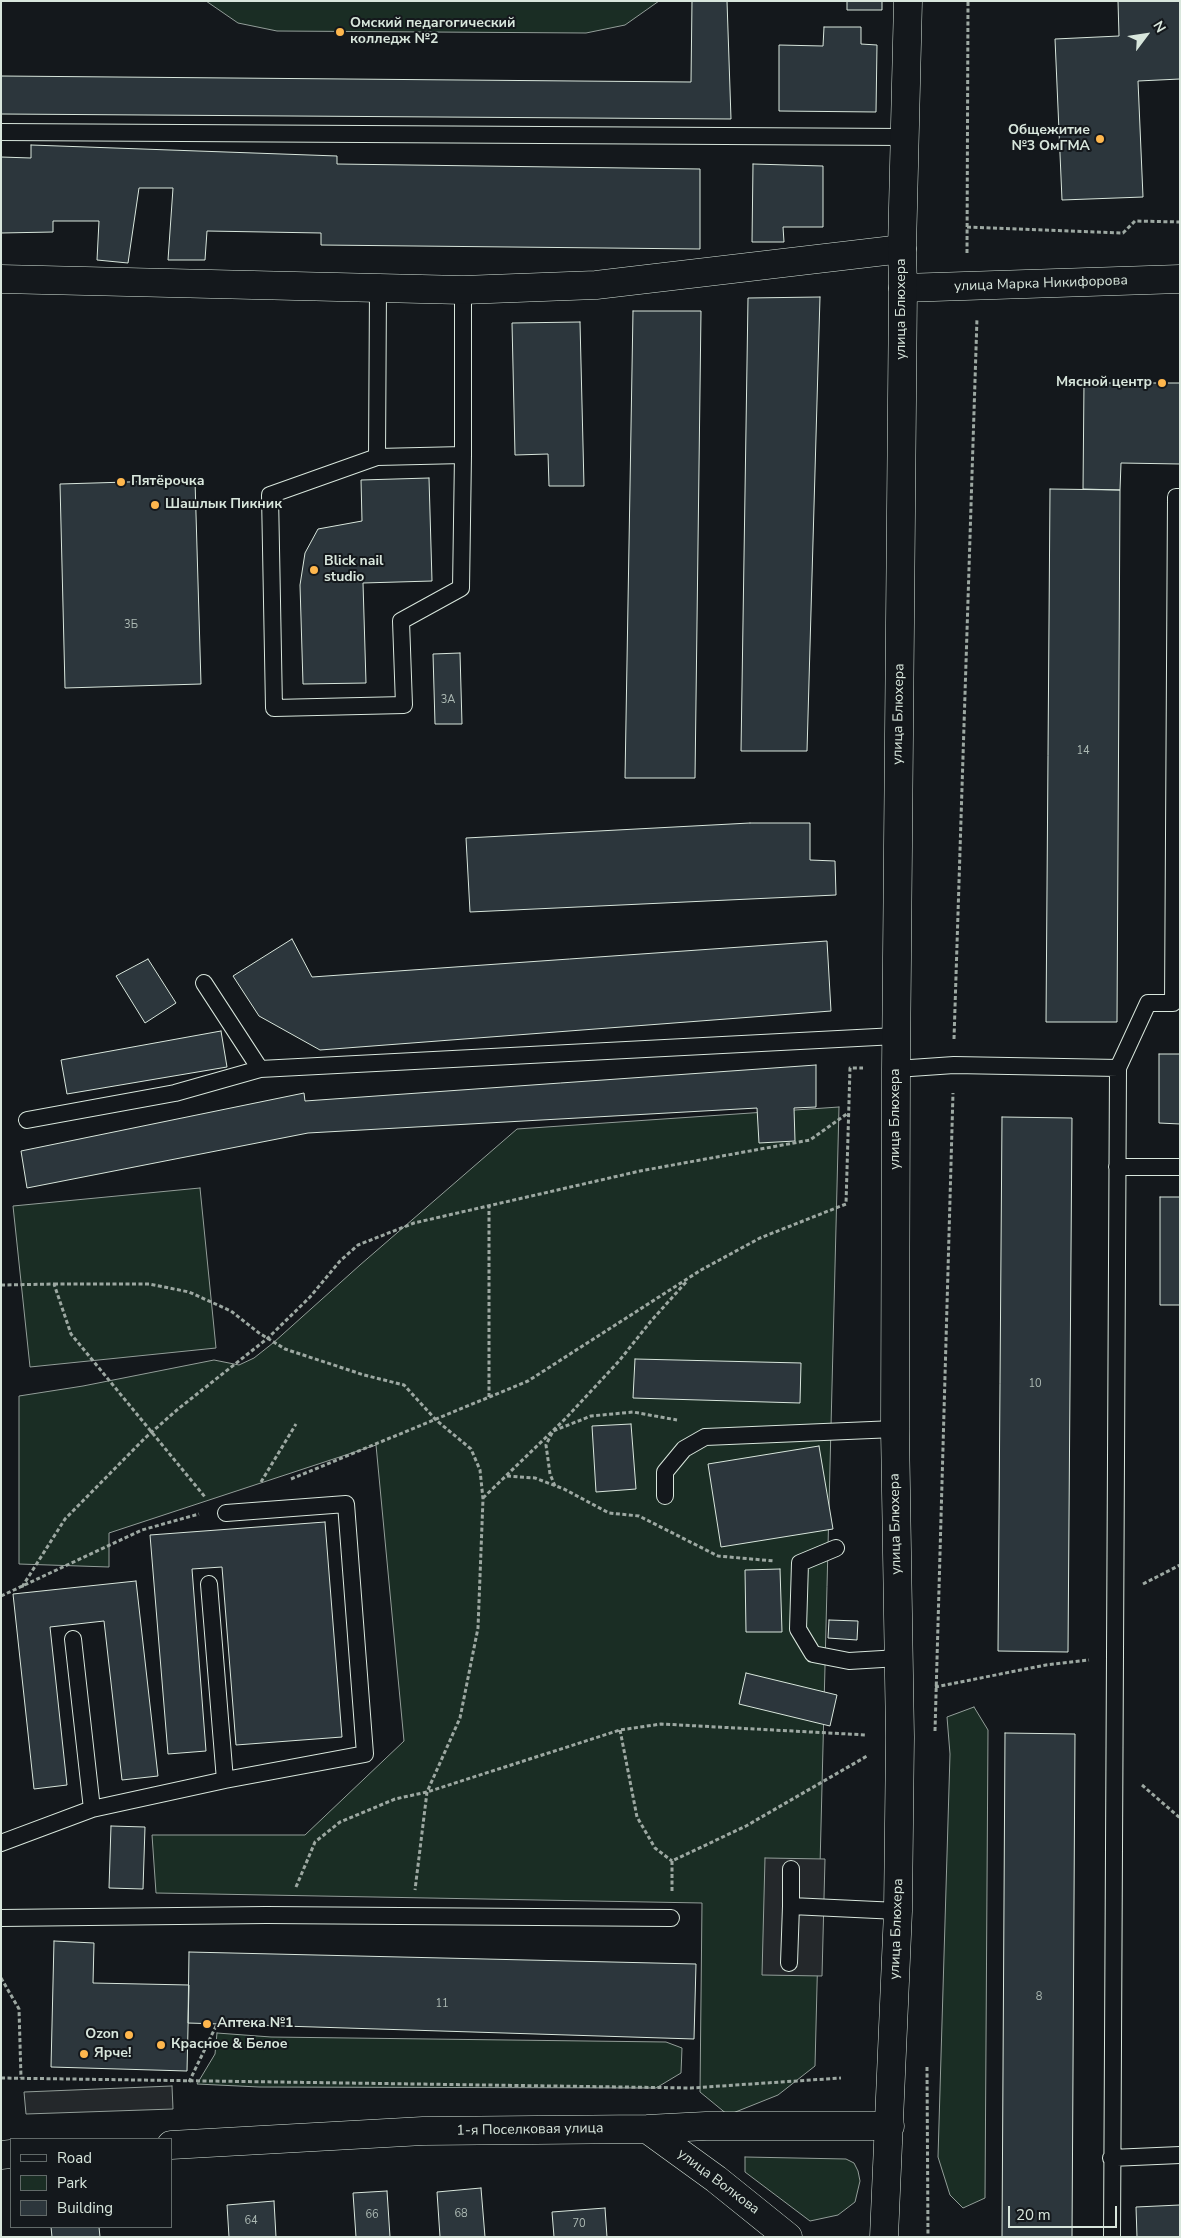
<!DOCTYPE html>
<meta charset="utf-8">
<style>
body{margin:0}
#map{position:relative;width:1181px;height:2238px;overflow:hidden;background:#14181c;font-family:"Nunito Sans",sans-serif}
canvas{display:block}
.frame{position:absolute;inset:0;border:2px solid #d8e6dc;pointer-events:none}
.legend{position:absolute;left:10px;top:2138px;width:162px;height:90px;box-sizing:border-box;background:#14181c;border:1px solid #626a69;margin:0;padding:6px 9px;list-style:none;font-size:15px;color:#d8e6dc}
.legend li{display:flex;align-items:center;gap:10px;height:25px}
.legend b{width:25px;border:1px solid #626a69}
.north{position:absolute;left:1121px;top:10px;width:50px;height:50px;-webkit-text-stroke:4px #14181c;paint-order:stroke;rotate:59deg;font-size:14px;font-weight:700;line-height:20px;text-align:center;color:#d8e6dc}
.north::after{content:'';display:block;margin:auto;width:18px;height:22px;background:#d8e6dc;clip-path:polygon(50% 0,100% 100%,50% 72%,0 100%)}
.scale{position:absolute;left:1008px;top:2206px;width:109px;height:22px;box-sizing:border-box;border:2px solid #d8e6dc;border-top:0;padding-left:6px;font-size:15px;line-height:18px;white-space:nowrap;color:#d8e6dc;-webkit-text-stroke:4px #14181c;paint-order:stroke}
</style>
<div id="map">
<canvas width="1181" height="2238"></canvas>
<div class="frame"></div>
<ul class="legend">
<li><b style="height:6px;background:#14181c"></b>Road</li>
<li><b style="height:14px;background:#1a2d24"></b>Park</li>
<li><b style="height:14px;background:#2c363c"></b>Building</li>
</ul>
<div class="north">N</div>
<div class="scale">20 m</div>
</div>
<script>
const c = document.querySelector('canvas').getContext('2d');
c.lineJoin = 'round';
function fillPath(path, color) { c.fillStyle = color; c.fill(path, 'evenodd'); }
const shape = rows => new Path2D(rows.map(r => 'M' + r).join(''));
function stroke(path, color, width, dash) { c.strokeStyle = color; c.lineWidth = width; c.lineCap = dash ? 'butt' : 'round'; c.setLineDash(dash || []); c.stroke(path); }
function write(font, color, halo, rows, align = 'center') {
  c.font = font + ' "Nunito Sans",sans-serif'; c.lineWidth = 4; c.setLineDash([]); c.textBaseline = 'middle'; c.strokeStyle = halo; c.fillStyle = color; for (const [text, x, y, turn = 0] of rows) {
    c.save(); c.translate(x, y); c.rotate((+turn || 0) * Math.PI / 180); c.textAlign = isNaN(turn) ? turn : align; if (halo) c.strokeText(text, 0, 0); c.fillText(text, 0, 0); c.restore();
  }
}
const green = shape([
 [206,1,659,1,625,25,586,33,277,31,238,23,206,1],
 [839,1107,815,2066,778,2095,728,2115,700,2092,702,1903,156,1893,152,1835,305,1835,404,1741,376,1445,109,1533,109,1567,19,1564,19,1396,83,1386,214,1360,239,1365,254,1358,273,1343,360,1265,517,1129,839,1107],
 [200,1188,216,1348,30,1367,13,1206,200,1188],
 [974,1707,988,1730,985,2198,963,2208,950,2195,938,2157,950,1754,947,1717,974,1707],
 [217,2033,271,2037,666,2042,682,2048,681,2073,656,2088,259,2087,197,2084,215,2054,217,2033],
 [745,2157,846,2159,854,2163,858,2171,860,2181,855,2202,838,2215,810,2221,745,2172,745,2157]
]);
const parking = shape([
 [765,1858,825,1859,822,1976,762,1975,765,1858],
 [172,2086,173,2109,26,2114,24,2092,172,2086]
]);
const building = shape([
 [692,1,727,1,731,119,1,114,1,76,691,82,692,1],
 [847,1,882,1,882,10,847,10,847,1],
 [1118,1,1180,1,1180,79,1138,81,1143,197,1062,200,1055,39,1119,36,1118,1],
 [824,27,861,27,861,44,877,45,876,112,779,111,779,45,823,46,824,27],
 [31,145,337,156,337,164,700,169,700,249,321,245,321,233,207,231,205,260,168,260,173,188,139,188,128,263,97,260,99,221,53,221,53,232,1,233,1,157,31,158,31,145],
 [753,164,823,166,823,227,783,227,784,242,752,242,753,164],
 [820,297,807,751,741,751,748,298,820,297],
 [633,311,701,311,695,778,625,778,633,311],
 [580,322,584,486,549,486,548,454,515,455,512,323,580,322],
 [1084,383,1180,383,1180,464,1121,463,1120,490,1083,489,1084,383],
 [429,478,432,581,363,583,366,683,303,684,300,585,305,553,318,529,362,521,361,480,429,478],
 [195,480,201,684,65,688,60,484,195,480],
 [1050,489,1120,490,1117,1022,1046,1022,1050,489],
 [460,653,462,724,435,724,433,654,460,653],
 [750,823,810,823,810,860,835,861,836,895,470,912,466,838,750,823],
 [292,939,312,977,827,941,831,1011,320,1050,259,1016,233,976,292,939],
 [148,959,176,1003,145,1023,116,976,148,959],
 [221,1031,227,1067,67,1094,61,1060,221,1031],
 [1159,1054,1180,1054,1180,1124,1159,1123,1159,1054],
 [816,1065,816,1107,794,1108,795,1141,759,1143,757,1108,308,1133,27,1188,21,1151,304,1093,305,1101,816,1065],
 [1002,1117,1072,1118,1068,1652,998,1651,1002,1117],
 [1160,1197,1180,1197,1180,1305,1160,1305,1160,1197],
 [635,1359,801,1363,800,1403,633,1398,635,1359],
 [631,1424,636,1489,596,1492,592,1426,631,1424],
 [819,1446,833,1529,721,1547,708,1464,819,1446],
 [325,1522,342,1737,236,1745,222,1567,192,1569,206,1751,168,1754,150,1535,325,1522],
 [780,1569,782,1632,746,1632,745,1570,780,1569],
 [136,1581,158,1776,122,1780,104,1621,50,1627,67,1785,34,1789,13,1594,136,1581],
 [829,1620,858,1621,857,1640,828,1638,829,1620],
 [746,1673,837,1695,830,1726,739,1704,746,1673],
 [1005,1733,1075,1734,1072,2237,1002,2237,1005,1733],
 [111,1826,145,1827,143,1889,109,1888,111,1826],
 [54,1941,94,1943,93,1983,189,1985,187,2071,51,2067,54,1941],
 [189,1952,696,1964,694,2039,188,2023,189,1952],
 [481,2188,485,2237,440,2237,437,2192,481,2188],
 [387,2191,390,2237,356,2237,353,2193,387,2191],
 [274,2201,276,2237,229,2237,227,2205,274,2201],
 [1180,2205,1180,2237,1137,2237,1136,2207,1180,2205],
 [605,2208,607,2237,554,2237,552,2212,605,2208],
 [51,2227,99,2227,100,2237,52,2237,51,2227]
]);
const path = shape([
 [967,227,1123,233,1135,221,1180,222],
 [967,253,968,1],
 [954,1039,977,318],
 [54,1284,149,1284,189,1292,231,1311,259,1333,285,1349,364,1375,404,1385,436,1420,471,1449,480,1470,483,1499,478,1628,460,1718,427,1792,415,1890],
 [1,1285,54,1284,71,1334,205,1497],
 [489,1397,489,1206],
 [507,1476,535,1478,564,1489,609,1513,639,1516,718,1556,774,1561],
 [291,1479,528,1381,701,1270,760,1238,846,1204,850,1068,863,1068],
 [261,1482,296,1424],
 [555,1486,550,1474,546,1445,553,1431,591,1416,633,1412,677,1420],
 [483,1498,566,1418,619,1361,651,1321,687,1281],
 [1143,1584,1180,1565],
 [22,1587,65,1519,145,1438,178,1409,268,1338,310,1297,340,1261,358,1245,414,1223,640,1171,810,1140,848,1113],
 [1,1596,142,1530,199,1514],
 [935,1687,1046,1665,1089,1660],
 [620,1730,637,1817,655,1848,672,1861],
 [935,1731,953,1093],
 [1142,1785,1180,1818],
 [296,1887,315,1842,340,1822,395,1799,427,1792,620,1730,661,1724,867,1735],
 [672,1891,672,1861,746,1826,867,1756],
 [1,1978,19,2009,21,2078],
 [927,2067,928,2237],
 [1,2078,691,2088,841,2078],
 [189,2082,217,2024]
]);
const lane = shape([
 [1,132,905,137],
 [378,288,377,457,463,455,463,290],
 [377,457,270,495,274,708,404,705,401,621,461,588,463,455],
 [204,983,260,1069],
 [896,1069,954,1065,1118,1068],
 [27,1120,175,1093,260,1069,896,1036],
 [1117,1167,1180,1167],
 [665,1496,665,1472,684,1449,705,1437,895,1429],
 [836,1548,800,1563,798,1629,813,1654,849,1661,899,1658],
 [209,1584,225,1780],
 [73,1639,92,1809],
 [1,1843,92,1809,225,1780,365,1754,346,1504,226,1513],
 [791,1906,791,1869],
 [1,1918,266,1915,671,1918],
 [789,1963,791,1906,898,1911],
 [1111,2158,1180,2155],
 [1112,2237,1118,1068,1148,1003,1173,1003,1176,497,1180,497]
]);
const street = shape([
 [1,279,463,290,596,285,902,249],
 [903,288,1180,279]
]);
const secondary = shape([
 [647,2129,716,2179,788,2237],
 [171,2145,423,2131,647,2129,706,2126,890,2126],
 [1,2155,11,2154],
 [884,2237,898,1911,900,1737,895,1429,896,1069,903,288,902,249,908,1]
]);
const markers = [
 [340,32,5,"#ffb74d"],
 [1100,139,5,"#ffb74d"],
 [1162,383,5,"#ffb74d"],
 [121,482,5,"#ffb74d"],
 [155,505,5,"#ffb74d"],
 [314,570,5,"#ffb74d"],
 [207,2024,5,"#ffb74d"],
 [129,2035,5,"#ffb74d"],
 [161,2045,5,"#ffb74d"],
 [84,2054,5,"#ffb74d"]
];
const numberNames = [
 ["3Б",131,625],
 ["3А",448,700],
 ["14",1083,751],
 ["10",1035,1384],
 ["8",1039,1997],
 ["11",442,2004],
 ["68",461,2214],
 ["66",372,2215],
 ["64",251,2221],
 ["70",579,2224]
];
const poiNames = [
 ["Омский педагогический",350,24],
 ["колледж №2",350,40],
 ["Общежитие",1090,131,"right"],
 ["№3 ОмГМА",1090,147,"right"],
 ["Мясной центр",1152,383,"right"],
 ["Пятёрочка",131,482],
 ["Шашлык Пикник",165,505],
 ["Blick nail",324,562],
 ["studio",324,578],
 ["Аптека №1",217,2024],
 ["Ozon",119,2035,"right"],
 ["Красное & Белое",171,2045],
 ["Ярче!",94,2054]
];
const streetNames = [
 ["улица Марка Никифорова",1041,284,-2],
 ["улица Блюхера",902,309,-90],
 ["улица Блюхера",899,714,-89],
 ["улица Блюхера",896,1119,-90],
 ["улица Блюхера",896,1524,-91],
 ["улица Блюхера",897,1929,-88],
 ["1-я Поселковая улица",530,2130,-1],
 ["улица Волкова",718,2182,37]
];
fillPath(green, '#1a2d24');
stroke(green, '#939e99', 1);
fillPath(parking, '#24282b');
stroke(parking, '#939e99', 1);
fillPath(building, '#2c363c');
stroke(building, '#d8e6dc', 1);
stroke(lane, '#d8e6dc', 18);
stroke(street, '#d8e6dc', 29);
stroke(secondary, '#d8e6dc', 29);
stroke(path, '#9da8a2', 3, [4, 2.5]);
stroke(lane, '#14181c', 16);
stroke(street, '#14181c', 28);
stroke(secondary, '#14181c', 28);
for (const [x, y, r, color] of markers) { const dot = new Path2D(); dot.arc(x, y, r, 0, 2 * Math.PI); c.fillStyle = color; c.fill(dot); stroke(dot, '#14181c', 2); }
write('11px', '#adbab4', null, numberNames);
write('bold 14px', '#d8e6dc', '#14181c', poiNames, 'left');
write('14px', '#d8e6dc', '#14181c', streetNames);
</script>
